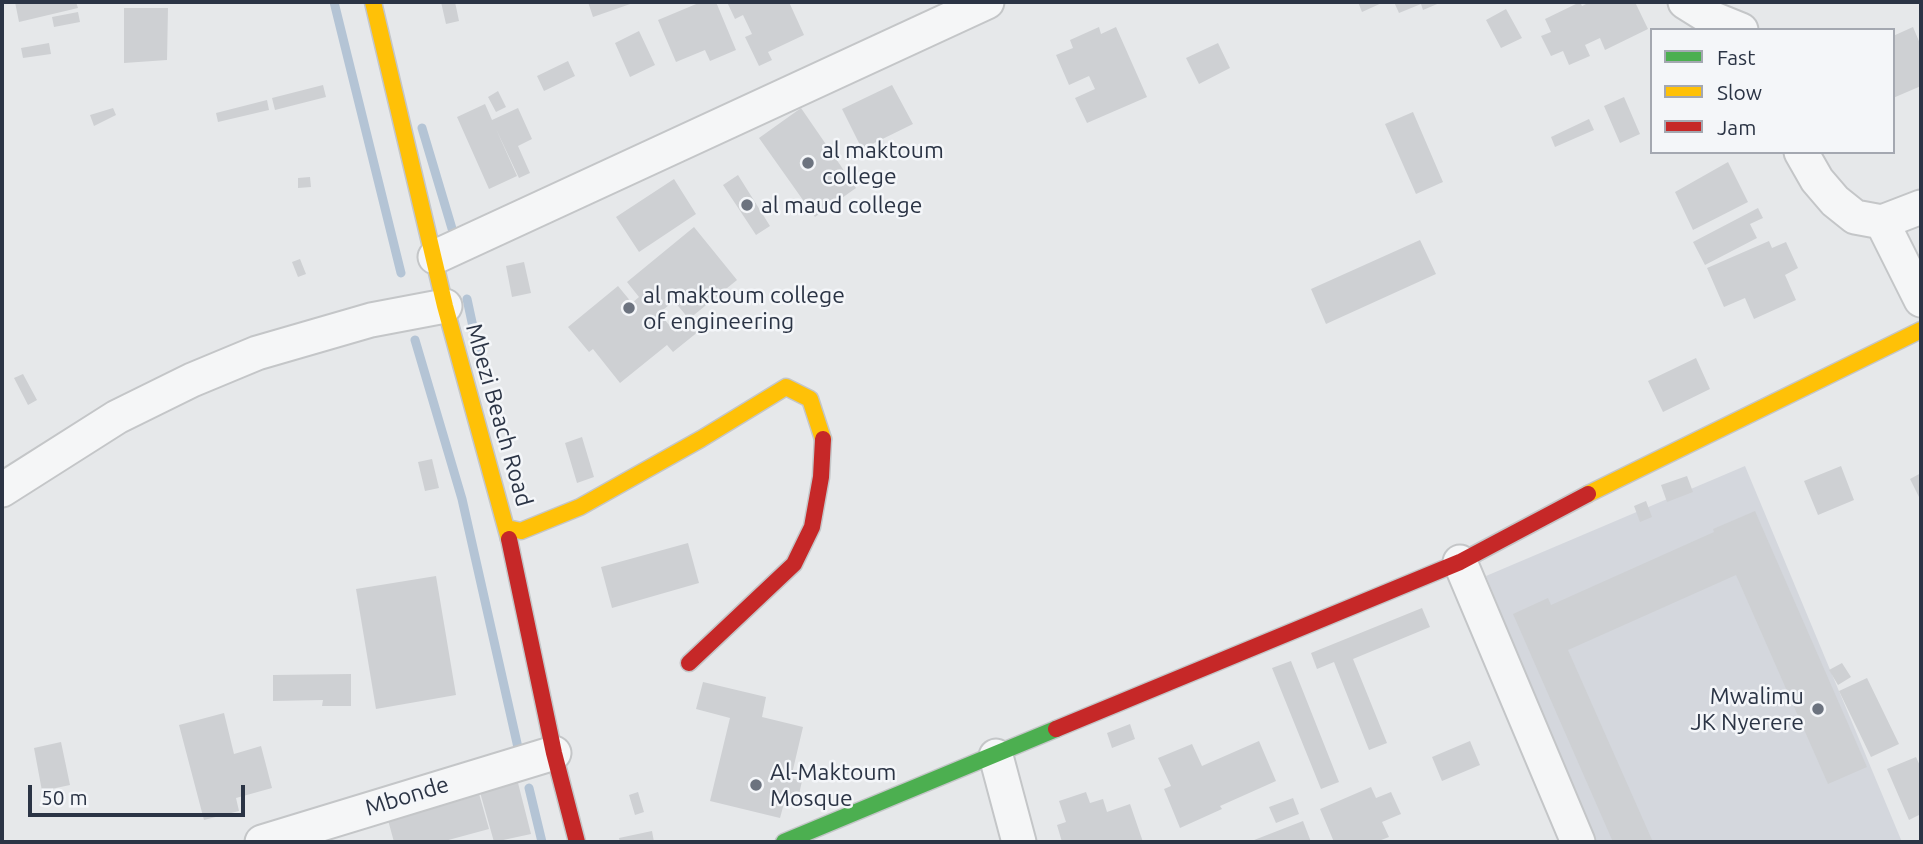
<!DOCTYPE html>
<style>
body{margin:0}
#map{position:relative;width:1923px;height:844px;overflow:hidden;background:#e6e8ea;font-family:Ubuntu,sans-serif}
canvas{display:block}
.frame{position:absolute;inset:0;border:4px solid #2b3445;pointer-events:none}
.legend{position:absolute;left:1650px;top:28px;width:245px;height:126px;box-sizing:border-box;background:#f4f6f9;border:2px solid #a4a8b1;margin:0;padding:9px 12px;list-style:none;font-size:21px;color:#2b3445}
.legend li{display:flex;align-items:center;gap:14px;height:35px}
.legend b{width:35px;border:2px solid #a4a8b1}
.scale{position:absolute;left:28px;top:785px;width:217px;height:32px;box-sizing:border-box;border:4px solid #2b3445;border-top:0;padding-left:9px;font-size:21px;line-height:24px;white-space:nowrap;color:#2b3445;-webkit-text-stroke:5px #f4f6f9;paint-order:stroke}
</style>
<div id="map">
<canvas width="1923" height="844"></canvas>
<div class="frame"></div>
<ul class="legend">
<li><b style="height:9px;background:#4caf50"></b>Fast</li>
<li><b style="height:9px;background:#ffc107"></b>Slow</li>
<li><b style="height:9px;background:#c62828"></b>Jam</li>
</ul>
<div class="scale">50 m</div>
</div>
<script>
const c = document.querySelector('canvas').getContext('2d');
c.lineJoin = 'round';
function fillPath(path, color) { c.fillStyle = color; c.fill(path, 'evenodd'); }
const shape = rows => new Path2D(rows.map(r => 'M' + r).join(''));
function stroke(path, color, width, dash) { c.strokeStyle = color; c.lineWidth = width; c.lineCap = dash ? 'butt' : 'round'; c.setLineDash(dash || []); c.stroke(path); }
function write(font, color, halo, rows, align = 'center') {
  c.font = font + ' Ubuntu,sans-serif'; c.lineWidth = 5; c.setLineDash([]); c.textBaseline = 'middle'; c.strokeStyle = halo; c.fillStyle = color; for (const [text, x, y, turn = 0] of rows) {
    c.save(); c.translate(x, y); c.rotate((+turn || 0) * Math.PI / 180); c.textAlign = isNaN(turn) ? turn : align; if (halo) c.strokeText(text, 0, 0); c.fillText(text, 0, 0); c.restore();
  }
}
const built = shape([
 [1745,466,1902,842,1593,842,1486,576]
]);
const stream = shape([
 [334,2,401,273],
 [422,128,456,242],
 [467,299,483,373],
 [415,340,462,499,519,752],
 [529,788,542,842]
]);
const building = shape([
 [15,2,76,2,78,8,19,22],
 [441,2,455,2,459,21,446,24],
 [588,2,636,2,593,17],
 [701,2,716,2,736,50,710,61,705,50,676,62,658,20],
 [727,2,789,2,804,35,768,52,772,60,759,66,745,37,752,34,743,15,735,19],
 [1358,2,1384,2,1362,12],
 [1394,2,1442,2,1423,10,1421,4,1399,13],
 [1580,2,1582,6,1590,2,1635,2,1648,29,1605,50,1600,38,1585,45,1590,56,1569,65,1563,51,1551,56,1541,36,1551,32,1545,19],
 [124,8,168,8,167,60,124,63],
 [1506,9,1522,38,1501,48,1486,20],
 [78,12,80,22,54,27,52,17],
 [1099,27,1101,34,1116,27,1147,97,1087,123,1075,98,1095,89,1089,76,1069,85,1056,55,1073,48,1070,40],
 [1913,27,1921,46,1921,86,1893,98,1893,36],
 [639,31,655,65,630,77,615,43],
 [49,43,51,54,23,58,21,48],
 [1218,43,1230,68,1199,84,1186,58],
 [568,61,575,76,544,91,537,76],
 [323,85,326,97,275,110,272,98],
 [892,85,913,124,862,149,842,109],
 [498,91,506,107,496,112,488,97],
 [1624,97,1640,134,1620,143,1604,106],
 [267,100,269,110,218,122,216,113],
 [485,104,492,120,518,108,532,139,518,146,530,173,519,178,496,129,517,176,489,189,457,117],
 [113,108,116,115,94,126,90,115],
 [801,108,856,188,815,217,759,138],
 [1413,112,1443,182,1416,194,1385,124],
 [1589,119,1594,130,1555,147,1551,137],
 [1728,162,1748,202,1693,230,1675,192],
 [738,175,770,226,756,235,723,185],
 [310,177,311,187,298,188,298,178],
 [674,179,696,214,639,252,616,217],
 [1758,208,1763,218,1750,224,1757,238,1705,265,1693,242],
 [694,227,737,280,689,319,674,301,659,313,675,332,690,320,699,331,673,352,667,345,620,383,593,349,589,352,568,327,618,286,632,303,639,297,627,282],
 [1420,240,1436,274,1326,324,1311,289],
 [1769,241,1772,248,1786,242,1798,268,1785,275,1796,300,1754,319,1745,298,1724,307,1707,268],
 [300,259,306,274,298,277,292,262],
 [524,262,531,293,512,297,506,266],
 [1696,358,1710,389,1663,412,1648,381],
 [23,374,37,400,28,405,14,378],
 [582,437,594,477,577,483,565,443],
 [432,459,439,488,425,491,418,462],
 [1841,466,1854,500,1818,515,1804,481],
 [1921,473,1921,501,1910,479],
 [1687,476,1693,492,1667,502,1661,485],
 [1646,501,1652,517,1640,522,1634,506],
 [1755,511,1867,767,1828,784,1736,575,1568,650,1653,842,1613,842,1513,614,1548,598,1551,605,1714,532,1713,529],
 [688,543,699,583,612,608,601,567],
 [436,576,456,695,376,709,356,589],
 [1422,608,1430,627,1353,659,1387,743,1369,750,1334,662,1317,669,1311,653],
 [1291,661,1339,782,1321,789,1272,668],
 [1842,663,1851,677,1838,685,1829,670],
 [351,674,351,706,322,706,323,700,273,701,273,675],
 [1867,678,1899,744,1871,757,1839,691],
 [703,682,766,697,762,717,803,727,791,778,802,781,798,799,786,796,780,818,710,801,730,718,696,709],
 [224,713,234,754,261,746,272,788,236,798,239,811,204,820,179,725],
 [1130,724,1135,739,1112,748,1107,733],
 [1259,741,1276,781,1220,806,1222,809,1180,828,1164,789,1171,786,1158,758,1192,744,1202,766],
 [1470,741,1480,765,1442,781,1432,757],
 [61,742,70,785,42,791,34,748],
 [1916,757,1921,768,1921,814,1909,820,1887,769],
 [516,775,531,834,494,842,478,785],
 [476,783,489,829,441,842,394,842,385,809],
 [1371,787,1376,798,1391,792,1401,814,1382,822,1389,837,1376,842,1334,842,1320,809],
 [638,792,644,812,635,815,629,795],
 [1086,792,1090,803,1103,799,1107,812,1130,804,1143,842,1062,842,1057,825,1066,822,1059,801],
 [1293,798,1299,814,1276,823,1269,807],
 [1303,821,1311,842,1249,842],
 [652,831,654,842,620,842,619,838]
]);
const street = shape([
 [1685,2,1709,17,1741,30],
 [1801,152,1817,180,1835,201,1855,217,1882,222,1921,207],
 [1882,222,1921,300],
 [435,257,987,2],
 [2,490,117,417,192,380,257,353,371,320,445,306],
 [1460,562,1578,842],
 [996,756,1019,842],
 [262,842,554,753]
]);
const fast = shape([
 [784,842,1056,729]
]);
const slow = shape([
 [373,2,445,306,509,539],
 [1588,494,1921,330],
 [507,528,521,531,580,507,701,439,786,387,810,399,823,439]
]);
const jam = shape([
 [509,539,554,753,577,842],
 [689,663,794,564,812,527,821,477,823,439],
 [1056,729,1460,562,1588,494]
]);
const markers = [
 [808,163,7,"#6c737f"],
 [747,205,7,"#6c737f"],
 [629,308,7,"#6c737f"],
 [1818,709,7,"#6c737f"],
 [756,785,7,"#6c737f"]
];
const poiNames = [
 ["al maktoum",822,150],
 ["college",822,176],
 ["al maud college",761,205],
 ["al maktoum college",643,295],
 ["of engineering",643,321],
 ["Mwalimu",1804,696,"right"],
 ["JK Nyerere",1804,722,"right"],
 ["Al-Maktoum",770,772],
 ["Mosque",770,798]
];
const streetNames = [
 ["Mbezi Beach Road",499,415,74],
 ["Mbonde",407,796,-17]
];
fillPath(built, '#d4d7dd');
stroke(stream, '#b4c4d5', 9);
fillPath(building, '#ced0d3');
stroke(street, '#c4c6c8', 37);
stroke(fast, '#c4c6c8', 19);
stroke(slow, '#c4c6c8', 19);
stroke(jam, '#c4c6c8', 19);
stroke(street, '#f5f6f7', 33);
stroke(fast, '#4caf50', 16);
stroke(slow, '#ffc107', 16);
stroke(jam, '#c62828', 16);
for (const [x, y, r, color] of markers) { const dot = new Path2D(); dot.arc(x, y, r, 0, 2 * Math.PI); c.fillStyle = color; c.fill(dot); stroke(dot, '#f4f6f9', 2.5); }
write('23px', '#2b3445', '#f4f6f9', poiNames, 'left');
write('23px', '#2b3445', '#f4f6f9', streetNames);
</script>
